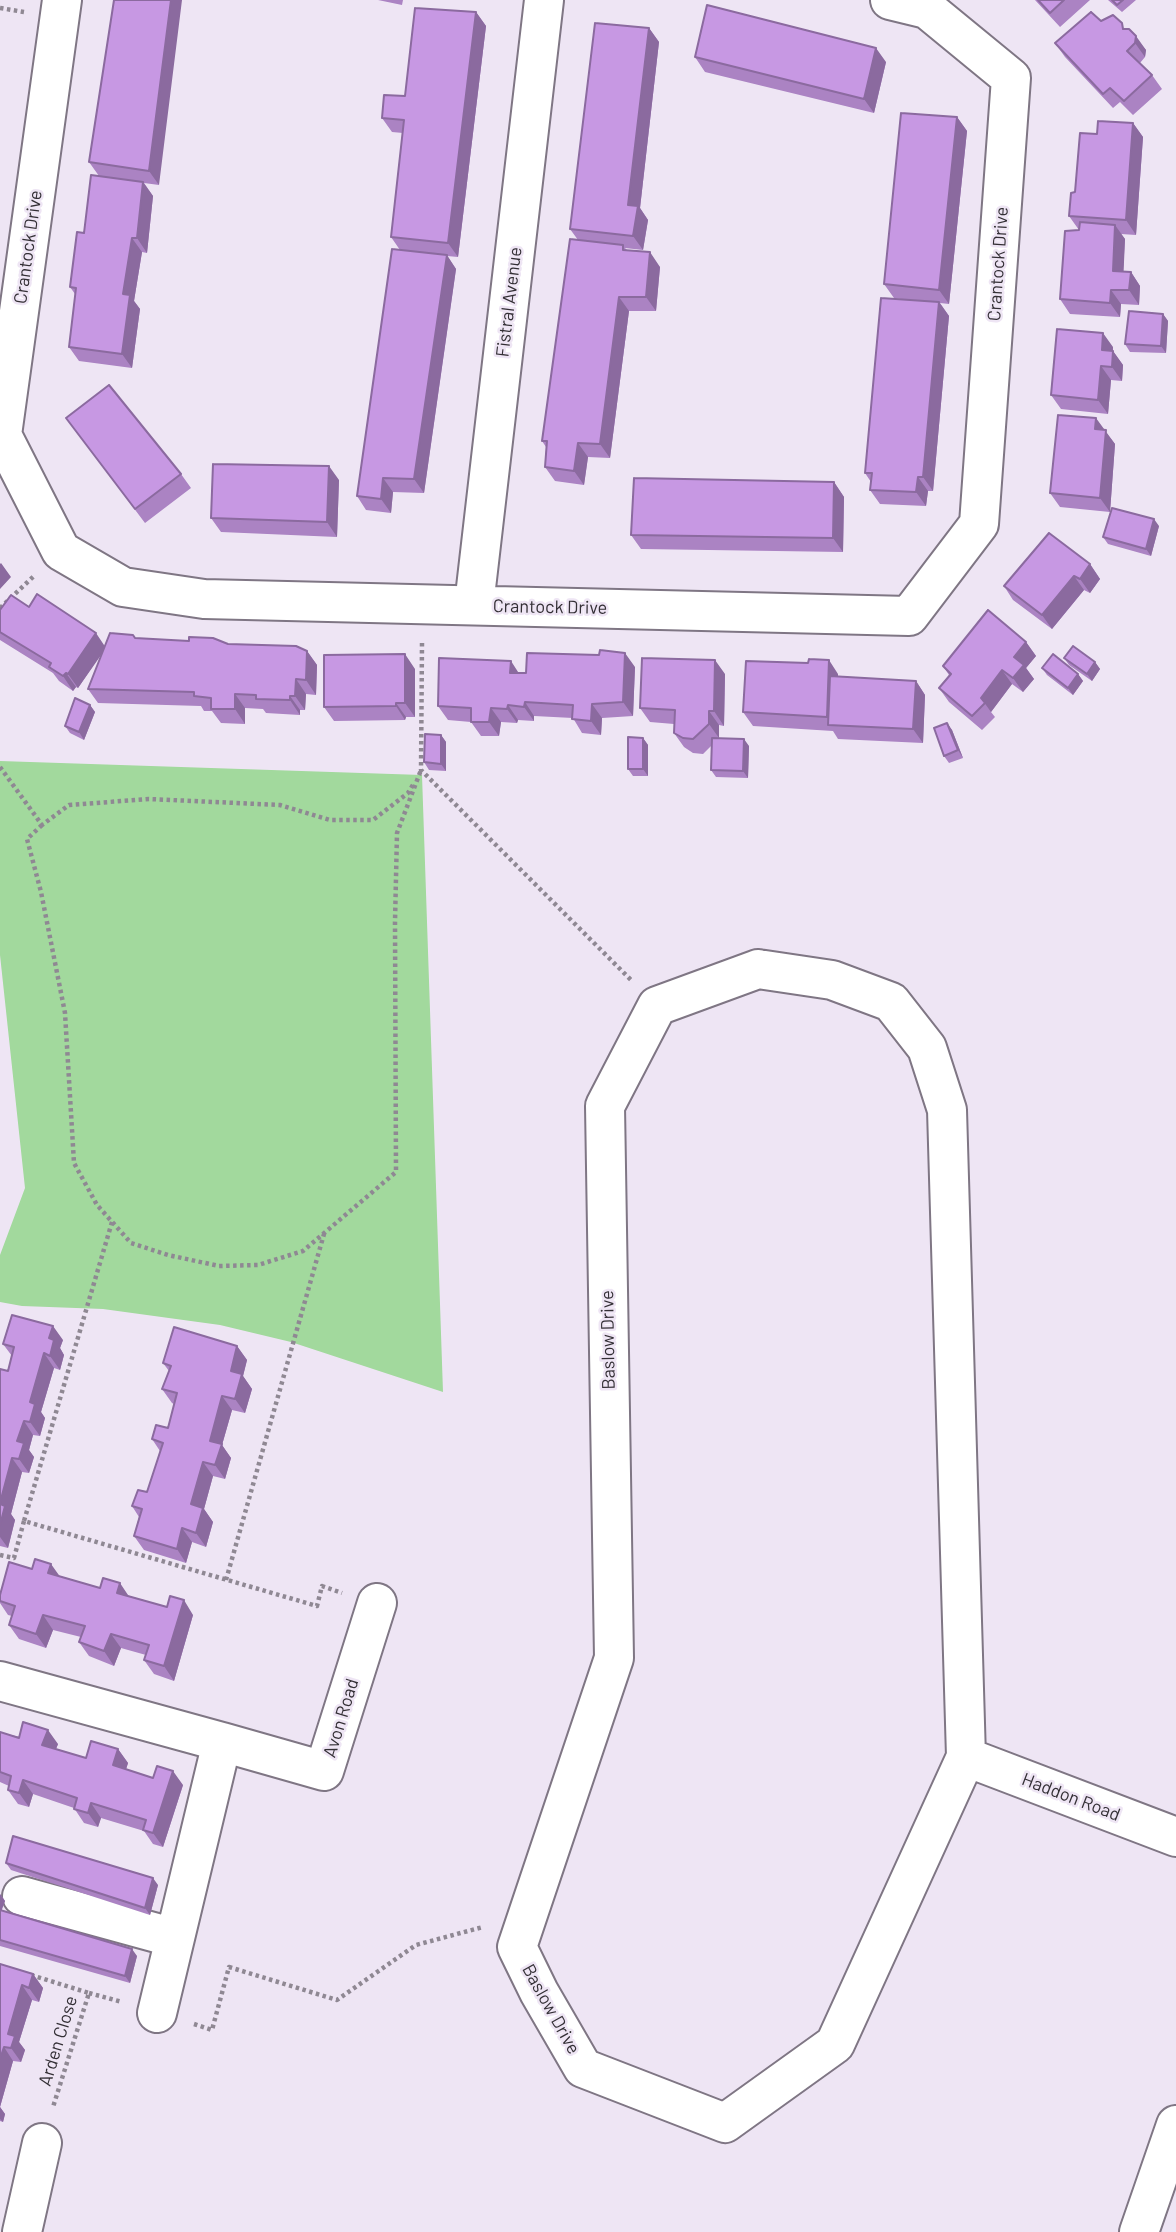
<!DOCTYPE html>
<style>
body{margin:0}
canvas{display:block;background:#eee5f4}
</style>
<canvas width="1176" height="2232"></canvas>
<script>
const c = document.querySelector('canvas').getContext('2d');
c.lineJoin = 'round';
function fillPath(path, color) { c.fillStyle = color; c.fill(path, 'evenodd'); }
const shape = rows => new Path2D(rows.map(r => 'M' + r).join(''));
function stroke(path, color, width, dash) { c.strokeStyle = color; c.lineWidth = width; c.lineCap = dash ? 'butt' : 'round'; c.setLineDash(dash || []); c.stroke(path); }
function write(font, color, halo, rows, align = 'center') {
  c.font = font + ' Barlow,sans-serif'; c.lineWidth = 5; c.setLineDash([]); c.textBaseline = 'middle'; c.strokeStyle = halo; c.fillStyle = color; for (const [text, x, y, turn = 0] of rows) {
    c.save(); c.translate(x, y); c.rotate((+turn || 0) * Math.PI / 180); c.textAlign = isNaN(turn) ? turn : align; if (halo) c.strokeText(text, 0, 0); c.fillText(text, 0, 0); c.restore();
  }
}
const green = shape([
 [0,761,422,775,443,1392,291,1342,220,1325,103,1309,22,1306,0,1302,0,1255,25,1188,0,955]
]);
const path = shape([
 [0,8,24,12],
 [0,608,35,575],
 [422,643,421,770,632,981],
 [0,767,42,825,69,805,149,799,280,805,330,820,373,820,408,793,414,783],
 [42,825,27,839,41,892,65,1013,74,1163,97,1205,131,1243,168,1255,219,1266,258,1265,303,1251,396,1172,395,922,397,833,421,770],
 [112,1222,24,1521,317,1606,322,1586,342,1593],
 [0,1555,14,1558,24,1521],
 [226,1580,324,1234],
 [31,1975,89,1993,53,2107],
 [89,1993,122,2002],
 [194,2024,212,2030,229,1967,337,2000,416,1945,483,1927]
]);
const minor = shape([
 [62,0,2,435,61,551,123,587,204,599,909,616,979,524,1011,78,927,9,890,0],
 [474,605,544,0],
 [758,969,832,980,891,1002,927,1048,947,1110,966,1757,835,2044,725,2123,583,2068,539,1992,517,1947,614,1658,605,1106,657,1006,758,969],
 [0,1681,222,1742,157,2013],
 [222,1742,324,1771,377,1603],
 [966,1757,1176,1837],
 [22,1896,175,1938],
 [22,2232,42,2143],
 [1139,2232,1176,2125]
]);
const wall = shape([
 [114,0,159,185,144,183,153,196,147,253,142,252,134,301,140,309,132,368,79,361,69,347,75,294,70,287,99,176,89,162],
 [378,0,403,0,402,5],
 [1035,0,1090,0,1060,27],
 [1108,0,1136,0,1122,12],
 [476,12,486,26,458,257,447,256,456,269,424,493,393,492,391,513,366,510,357,496,400,250,391,237,403,133,392,132,382,118,405,96],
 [1101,21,1127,29,1146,50,1145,57,1140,63,1152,75,1162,89,1133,115,1120,102,1113,108,1065,57,1055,43],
 [649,28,659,42,640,208,648,220,643,250,625,248,627,250,660,267,656,311,629,311,610,458,588,457,584,485,555,481,545,467,546,447,542,441,578,240,570,229],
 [695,57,886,62,874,113,705,72],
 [957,117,967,131,949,304,940,303,949,316,933,491,928,491,926,506,880,504,870,490,871,482,865,473,908,300,894,298,884,284],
 [1133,123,1143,137,1136,235,1121,234,1125,239,1123,271,1131,272,1140,286,1139,305,1121,304,1120,317,1070,314,1060,299,1079,230,1069,216,1075,192,1097,134],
 [1163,314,1168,321,1166,353,1130,352,1125,344],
 [1113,347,1113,351,1123,365,1122,381,1111,380,1108,414,1061,409,1051,395],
 [66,418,181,474,191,488,145,523],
 [1104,430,1115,444,1110,512,1060,507,1050,493],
 [339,480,337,537,221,532,211,518],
 [834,482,844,497,843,552,641,549,631,535],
 [1159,526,1151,556,1108,544,1103,537],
 [1090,564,1100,579,1090,593,1084,590,1052,629,1013,600,1004,586],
 [29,607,105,647,136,638,307,651,317,665,316,695,306,694,305,710,300,710,300,715,266,713,263,709,245,708,245,724,221,723,212,711,204,711,201,706,98,703,88,689,103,651,78,688,76,687,73,691,59,681,53,673,0,640,0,610],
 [1026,642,1036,656,1026,668,1034,679,1023,692,1012,684,991,712,995,717,982,730,949,702,939,688,949,675,943,666],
 [1064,658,1095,662,1100,669,1092,681,1069,665],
 [635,667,633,716,602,718,601,735,582,733,573,718,534,716,534,721,518,720,517,723,501,722,499,736,481,736,471,722,448,720,438,706,519,673],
 [1042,668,1078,674,1083,681,1073,695,1047,675],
 [415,669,415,717,406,717,405,720,334,721,324,707],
 [725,674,724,726,719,725,719,738,749,746,748,778,716,777,711,770,712,745,703,754,693,753,684,747,674,733,674,724,650,722,640,708],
 [838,674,838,677,916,681,925,695,923,743,838,739,833,731,753,726,743,712],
 [90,705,95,712,84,740,70,733,65,726],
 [947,723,952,730,963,758,949,763,944,756],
 [441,735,446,742,446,771,429,770,424,762],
 [643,738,648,745,648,776,633,776,628,769],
 [63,1340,60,1348,64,1355,60,1370,54,1368,41,1412,45,1418,40,1436,33,1435,29,1450,34,1457,29,1473,22,1472,11,1514,15,1520,8,1548,0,1546,0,1369,8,1371,12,1356,3,1344],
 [237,1346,247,1360,243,1376,252,1389,245,1413,232,1410,222,1445,231,1458,225,1479,213,1476,204,1509,213,1522,206,1547,192,1542,186,1563,144,1550,134,1536,139,1517,132,1506,147,1492,160,1451,152,1439,168,1428,174,1404,172,1403,162,1389,169,1371,163,1363],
 [60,1576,193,1615,174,1681,154,1674,144,1660,146,1655,121,1648,114,1666,89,1656,79,1642,81,1637,53,1630,46,1648,19,1639,9,1625,12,1616,8,1615,0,1603,0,1595],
 [0,1733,58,1744,56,1749,86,1758,118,1749,128,1763,126,1769,153,1778,183,1785,163,1847,153,1844,144,1831,101,1818,98,1827,84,1823,74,1808,33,1794,29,1807,18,1804,8,1790,9,1786,0,1782],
 [6,1863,158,1885,150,1915,11,1870],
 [0,1894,5,1901,1,1910,137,1956,130,1983,0,1946],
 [0,1964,33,1974,43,1988,39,2002,32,2000,19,2042,25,2050,21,2062,13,2061,0,2107,5,2114,3,2122,0,2121]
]);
const shadedWall = shape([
 [171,0,182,0,159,185,149,171],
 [476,12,486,26,458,257,448,243],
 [649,28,659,42,640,208,648,220,643,250,633,236,628,205],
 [1136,36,1146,50,1145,57,1135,43],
 [876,48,886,62,874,113,864,99],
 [957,117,967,131,949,304,939,290],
 [1133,123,1143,137,1136,235,1126,220],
 [143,182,153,196,147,253,137,238],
 [1115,225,1125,239,1123,285,1113,271],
 [132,238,142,252,134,301,140,309,132,368,122,354,123,294],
 [650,252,660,267,656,311,646,297],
 [447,255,456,269,424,493,414,479],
 [1131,272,1140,286,1139,305,1129,290],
 [1111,290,1121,304,1120,317,1110,303],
 [619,297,629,311,610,458,600,444],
 [939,302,949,316,933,491,923,477],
 [1163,314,1168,321,1166,353,1161,346],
 [1103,333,1113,347,1112,364,1102,350],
 [1113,351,1123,365,1122,381,1112,367],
 [1101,366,1111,380,1108,414,1098,400],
 [1096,418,1115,444,1110,512,1100,498,1095,429],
 [578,443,588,457,584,485,574,471],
 [329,466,339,480,337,537,327,522],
 [918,477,928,491,926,506,916,492],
 [383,478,393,492,391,513,381,499],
 [834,482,844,497,843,552,833,538],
 [1154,519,1159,526,1151,556,1146,549],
 [1,563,11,577,0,589,0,564],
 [1090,564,1100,579,1090,593,1080,579],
 [1074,576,1084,590,1052,629,1042,615],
 [96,633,106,648,78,688,68,674],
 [1026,642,1036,656,1026,668,1034,679,1023,692,1013,678,1014,657],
 [307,651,317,665,316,695,306,680],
 [625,653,635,667,633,716,623,702],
 [405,654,415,669,415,717,405,703],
 [715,660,725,674,724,726,714,711],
 [829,660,838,674,837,725,832,725,827,717],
 [511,661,520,675,510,673],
 [1095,662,1100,669,1092,681,1087,674],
 [1002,670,1012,684,991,712,981,698],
 [66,673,76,687,73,691,63,676],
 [1078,674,1083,681,1073,695,1068,688],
 [296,679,306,694,305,710,295,696],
 [916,681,925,695,923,743,913,729],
 [235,694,245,708,245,724,235,709],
 [290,696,300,710,300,715,290,700],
 [525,702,534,716,534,721,524,707],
 [396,703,406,717,405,720,396,706],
 [592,704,602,718,601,735,591,721],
 [90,705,95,712,84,740,79,732],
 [508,705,518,720,517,723,507,709],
 [491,708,501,722,499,736,489,722],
 [709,711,719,725,719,738,709,724],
 [947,723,952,730,963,758,958,750],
 [441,735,446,742,446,771,441,764],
 [643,738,648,745,648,776,643,769],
 [744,739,749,746,748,778,743,771],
 [53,1326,63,1340,60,1348,64,1355,60,1370,50,1356,49,1338],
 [237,1346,247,1360,243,1376,252,1389,245,1413,235,1399,231,1371],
 [44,1353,54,1368,41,1412,45,1418,40,1436,30,1422,30,1402],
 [222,1396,232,1410,222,1445,231,1458,225,1479,215,1465,210,1441],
 [24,1421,33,1435,29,1450,34,1457,29,1473,19,1459,17,1441],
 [12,1458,22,1472,11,1514,15,1520,8,1548,0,1537,0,1503],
 [203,1462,213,1476,204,1509,213,1522,206,1547,196,1533,191,1504],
 [182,1528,192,1542,186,1563,177,1549],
 [51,1564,61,1578,48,1573],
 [120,1583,130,1598,117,1593],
 [184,1600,193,1615,174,1681,164,1666],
 [43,1615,53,1630,46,1648,36,1634],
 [111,1634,121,1648,114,1666,104,1651],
 [48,1730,58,1744,52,1759,42,1745],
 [118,1749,128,1763,123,1779,113,1765],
 [173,1771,183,1785,163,1847,153,1833],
 [23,1780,33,1794,29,1807,19,1793],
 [91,1803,101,1818,98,1827,88,1813],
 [153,1878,158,1885,150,1915,145,1908],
 [0,1894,5,1901,0,1915],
 [132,1949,137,1956,130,1983,125,1976],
 [33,1974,43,1988,39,2002,29,1988],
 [22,1985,32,2000,19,2042,25,2050,21,2062,11,2048,8,2034],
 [4,2047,13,2061,0,2107,5,2114,3,2122,0,2119,0,2059]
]);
const building = shape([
 [114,0,171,0,149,171,89,162,114,0],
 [1038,0,1064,0,1050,13,1038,0],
 [1112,0,1123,0,1117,5,1112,0],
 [707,5,876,48,864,99,695,57,707,5],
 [415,8,476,12,448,243,391,237,404,120,382,118,384,95,405,96,415,8],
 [1091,12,1101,21,1113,15,1122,23,1123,29,1129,29,1136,36,1135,43,1127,51,1152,75,1124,101,1110,88,1103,94,1055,43,1091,12],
 [595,23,649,28,628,205,638,206,633,236,570,229,595,23],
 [901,113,957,117,939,290,884,284,901,113],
 [1098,121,1133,123,1126,220,1069,216,1071,193,1075,192,1080,133,1097,134,1098,121],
 [91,175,143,182,137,238,132,238,123,294,130,295,122,354,69,347,76,288,70,287,77,232,84,233,91,175],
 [1080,222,1115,225,1113,271,1131,272,1129,290,1111,290,1110,303,1060,299,1065,231,1079,230,1080,222],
 [570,239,623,245,623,250,650,252,646,297,619,297,600,444,578,443,574,471,545,467,547,441,542,441,570,239],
 [392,249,447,255,414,479,383,478,381,499,357,496,392,249],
 [881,298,939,302,923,477,918,477,916,492,870,490,872,473,865,473,881,298],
 [1129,311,1163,314,1161,346,1125,344,1129,311],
 [1057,329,1103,333,1102,350,1113,351,1112,367,1101,366,1098,400,1051,395,1057,329],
 [109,385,181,474,135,509,66,418,109,385],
 [1058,415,1096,418,1095,429,1106,430,1100,498,1050,493,1058,415],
 [213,464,329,466,327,522,211,518,213,464],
 [634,478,834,482,833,538,631,535,634,478],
 [1112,508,1154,519,1146,549,1103,537,1112,508],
 [1049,533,1090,564,1080,579,1074,576,1042,615,1004,586,1049,533],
 [37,594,96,633,68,674,66,673,63,676,49,667,51,663,0,632,0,610,11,595,29,607,37,594],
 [988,610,1026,642,1014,657,1024,665,1013,678,1002,670,981,698,985,703,972,716,939,688,951,674,943,666,988,610],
 [110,633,133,635,135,638,189,641,189,637,213,638,228,644,296,646,307,651,306,680,296,679,295,696,290,696,290,700,256,699,256,695,235,694,235,709,211,709,211,698,194,696,194,692,88,689,110,633],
 [1073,646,1095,662,1087,674,1064,658,1073,646],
 [600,650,625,653,623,702,592,704,591,721,572,719,573,705,525,702,524,707,508,705,507,709,491,708,489,722,471,722,471,708,438,706,439,658,511,661,510,673,526,673,527,653,599,655,600,650],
 [405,654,405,703,396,703,396,706,324,707,324,655,405,654],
 [1053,654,1078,674,1068,688,1042,668,1053,654],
 [642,658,715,660,714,711,709,711,709,724,693,739,683,738,674,733,675,710,640,708,642,658],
 [809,659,829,660,827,717,743,712,746,661,808,663,809,659],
 [830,676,916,681,913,729,828,725,830,676],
 [75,698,90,705,79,732,65,726,75,698],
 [947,723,958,750,944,756,934,728,947,723],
 [425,734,441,735,441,764,424,762,425,734],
 [628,737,643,738,643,769,628,769,628,737],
 [712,738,744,739,743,771,711,770,712,738],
 [12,1315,53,1326,49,1338,54,1340,50,1356,44,1353,30,1402,35,1404,30,1422,24,1421,17,1441,24,1443,19,1459,12,1458,0,1503,0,1369,8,1371,14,1347,3,1344,12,1315],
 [174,1327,237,1346,231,1371,242,1374,235,1399,222,1396,210,1441,222,1444,215,1465,203,1462,191,1504,203,1508,196,1533,182,1528,177,1549,134,1536,142,1509,132,1506,138,1490,147,1492,163,1443,152,1439,156,1425,168,1428,177,1393,162,1389,171,1366,163,1363,174,1327],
 [0,1504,5,1506,0,1525,0,1504],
 [35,1559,51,1564,48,1573,100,1588,103,1578,120,1583,117,1593,167,1607,170,1596,184,1600,164,1666,144,1660,149,1645,111,1634,104,1651,79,1642,85,1626,43,1615,36,1634,9,1625,15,1606,0,1601,0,1595,9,1562,32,1569,35,1559],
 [23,1722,48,1730,42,1745,86,1758,91,1741,118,1749,113,1765,153,1778,157,1766,173,1771,153,1833,143,1830,146,1820,91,1803,88,1813,74,1809,77,1798,23,1780,19,1793,8,1790,11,1776,0,1772,0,1732,19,1738,23,1722],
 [13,1836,153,1878,145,1908,6,1863,13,1836],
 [0,1910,132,1949,125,1976,0,1940,0,1910],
 [0,1964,33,1974,29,1988,22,1985,8,2034,15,2036,11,2048,4,2047,0,2059,0,1964]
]);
const streetNames = [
 ["Crantock Drive",28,247,-82],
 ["Crantock Drive",998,264,-86],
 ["Fistral Avenue",509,302,-83],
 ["Crantock Drive",550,607,1],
 ["Baslow Drive",608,1340,-91],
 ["Avon Road",341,1718,-73],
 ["Haddon Road",1071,1797,21],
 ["Baslow Drive",551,2009,61],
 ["Arden Close",58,2041,-73]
];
fillPath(green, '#a2d99d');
stroke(minor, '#7f7684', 42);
stroke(path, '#8f8893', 4.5, [3.5, 3.5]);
stroke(minor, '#fff', 38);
fillPath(wall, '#ab83c3');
fillPath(shadedWall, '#8b6a9f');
fillPath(building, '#c798e3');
stroke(building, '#8b6a9f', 2);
write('18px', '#332f35', '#eee5f4', streetNames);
</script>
